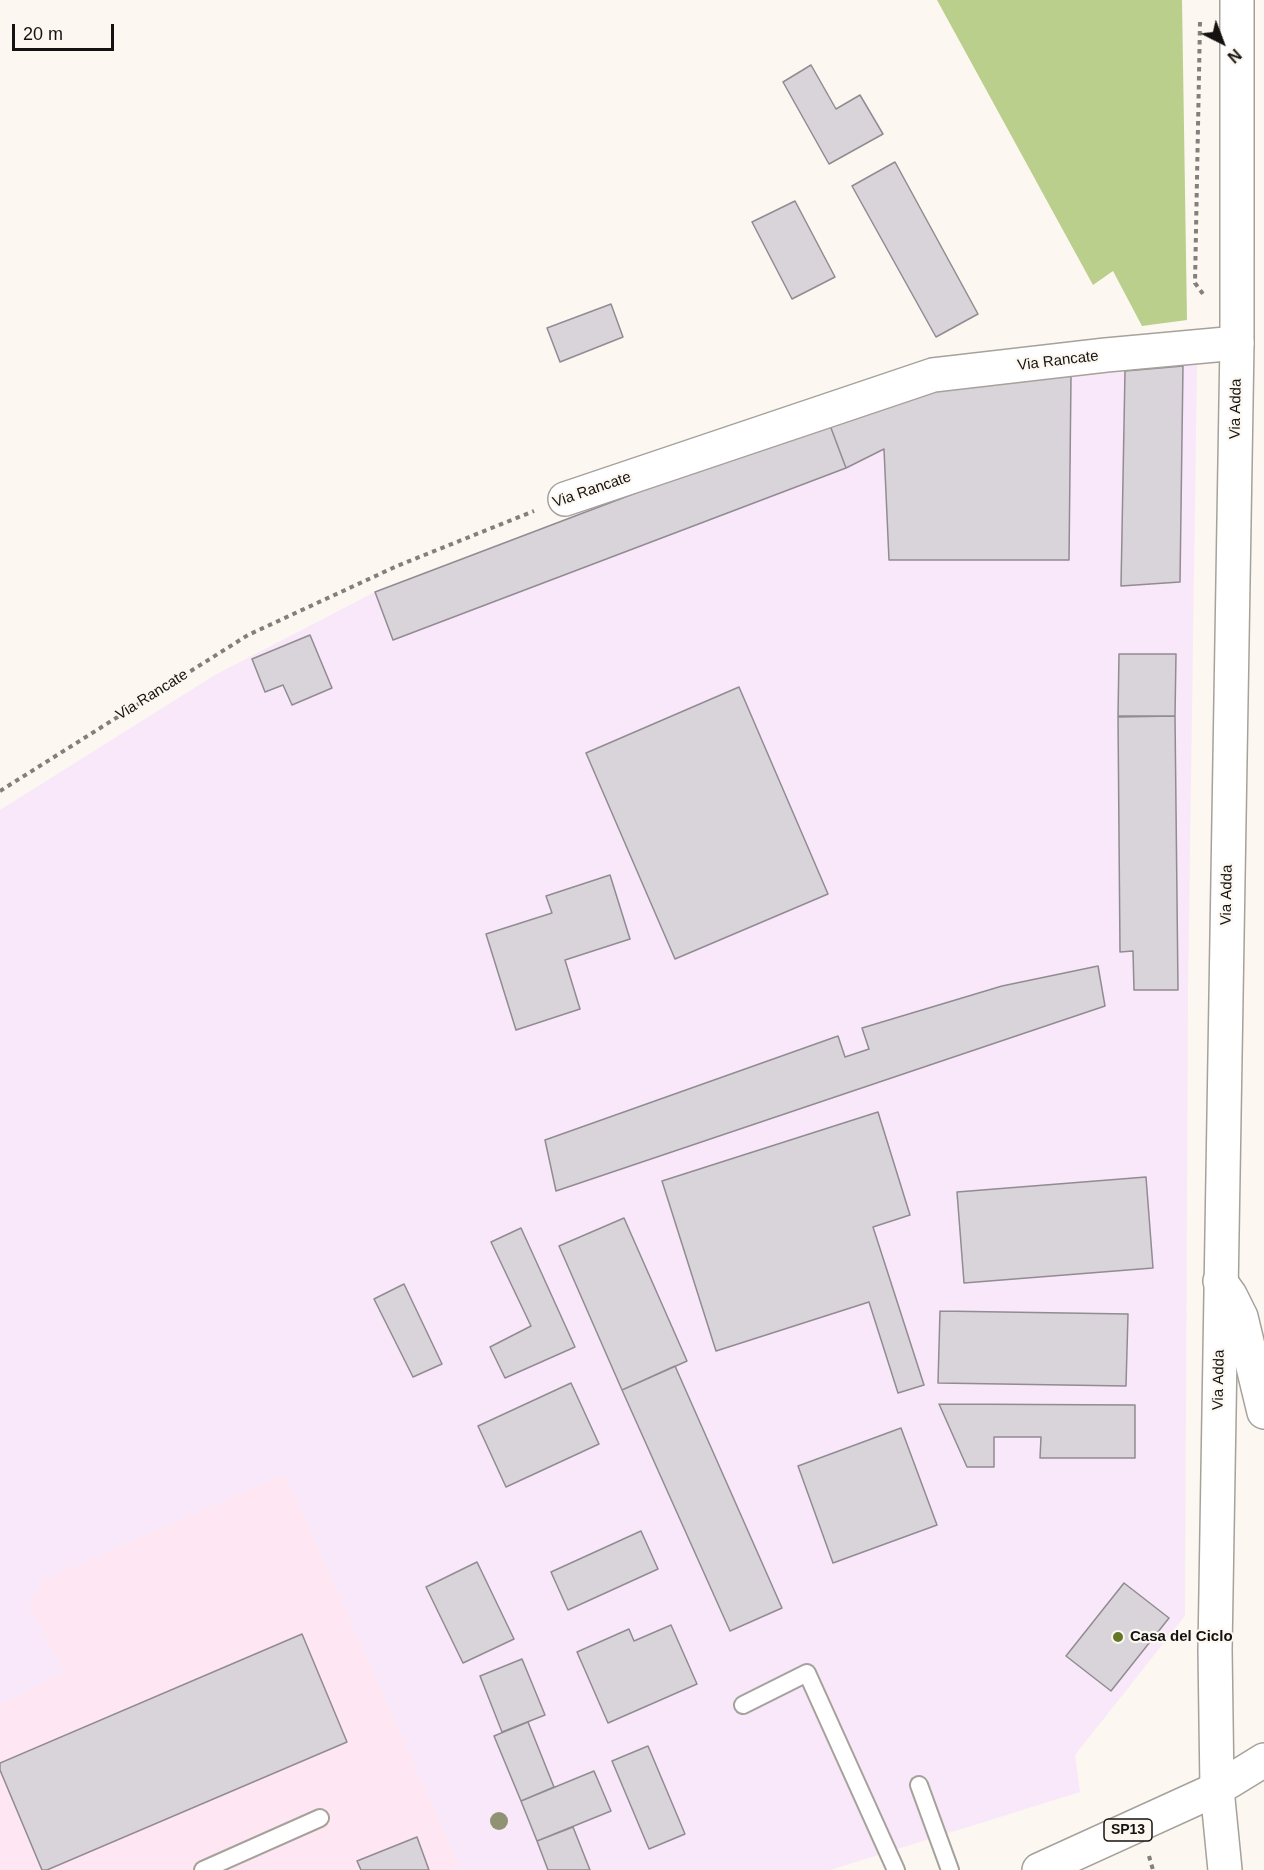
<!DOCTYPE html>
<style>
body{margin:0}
#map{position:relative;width:1264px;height:1870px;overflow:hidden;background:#fcf7f0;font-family:Arial,sans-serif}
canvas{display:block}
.north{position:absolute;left:1192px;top:12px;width:60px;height:60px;-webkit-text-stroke:4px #fcf7f0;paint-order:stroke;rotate:138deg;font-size:16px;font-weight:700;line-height:24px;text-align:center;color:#151311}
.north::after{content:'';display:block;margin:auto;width:21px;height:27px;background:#151311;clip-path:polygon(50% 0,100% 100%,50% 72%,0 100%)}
.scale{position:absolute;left:12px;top:24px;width:102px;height:27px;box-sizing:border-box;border:3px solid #151311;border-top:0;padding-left:8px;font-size:18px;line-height:21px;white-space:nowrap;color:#151311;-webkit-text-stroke:4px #fcf7f0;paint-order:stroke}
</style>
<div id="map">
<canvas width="1264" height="1870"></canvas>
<div class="north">N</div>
<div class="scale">20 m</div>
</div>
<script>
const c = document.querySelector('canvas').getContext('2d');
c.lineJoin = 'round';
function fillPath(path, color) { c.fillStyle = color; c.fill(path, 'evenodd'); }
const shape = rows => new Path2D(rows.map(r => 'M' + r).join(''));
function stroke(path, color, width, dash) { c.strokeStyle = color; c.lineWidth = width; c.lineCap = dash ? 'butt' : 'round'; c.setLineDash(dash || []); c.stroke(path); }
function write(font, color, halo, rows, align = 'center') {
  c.font = font + ' Arial,sans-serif'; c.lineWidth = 4.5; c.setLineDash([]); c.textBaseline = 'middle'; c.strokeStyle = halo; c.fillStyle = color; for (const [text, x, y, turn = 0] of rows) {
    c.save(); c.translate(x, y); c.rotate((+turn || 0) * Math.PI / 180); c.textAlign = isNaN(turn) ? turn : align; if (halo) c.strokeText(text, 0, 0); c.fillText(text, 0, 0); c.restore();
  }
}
const commercial = shape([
 [285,1474,461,1870,0,1870,0,1705,64,1672,29,1604,44,1580]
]);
const industrial = shape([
 [1197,364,1188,988,1185,1616,1075,1755,1080,1792,830,1870,461,1870,285,1474,44,1580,29,1604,64,1672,0,1705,0,810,215,675,375,592,828,420,920,390]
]);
const green = shape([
 [937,0,1182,0,1187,320,1142,326,1113,271,1093,285]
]);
const building = shape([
 [811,65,836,109,860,95,883,134,829,164,783,82,811,65],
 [895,162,978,314,936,337,852,186,895,162],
 [795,201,835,277,792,299,752,222,795,201],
 [611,304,623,337,560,362,547,328,611,304],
 [1183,366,1180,582,1121,586,1125,371,1183,366],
 [1071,376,1069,560,889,560,884,449,846,468,828,420,920,390,1071,376],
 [828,420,846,468,393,640,375,592,828,420],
 [310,635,332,688,292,705,283,685,265,692,252,659,310,635],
 [1119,654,1176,654,1175,716,1118,716,1119,654],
 [739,687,828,894,675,959,586,753,739,687],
 [1175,716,1178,990,1134,990,1133,951,1120,952,1118,717,1175,716],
 [610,875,630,939,565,960,580,1009,516,1030,486,934,552,913,546,896,610,875],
 [1098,966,1105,1006,556,1191,545,1140,838,1036,845,1057,869,1049,862,1028,1002,986,1098,966],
 [878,1112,910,1215,873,1227,924,1385,898,1393,869,1302,716,1351,662,1181,878,1112],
 [1146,1177,1153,1268,964,1283,957,1192,1146,1177],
 [624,1218,687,1361,622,1390,559,1246,624,1218],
 [521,1228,575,1347,505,1378,490,1347,531,1326,491,1242,521,1228],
 [404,1284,442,1364,413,1377,374,1299,404,1284],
 [940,1311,1128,1314,1126,1386,938,1383,940,1311],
 [675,1366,782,1608,730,1631,622,1390,675,1366],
 [571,1383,599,1444,506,1487,478,1426,571,1383],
 [939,1404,1135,1405,1135,1458,1040,1458,1041,1437,994,1437,994,1467,967,1467,939,1404],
 [901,1428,937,1525,833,1563,798,1466,901,1428],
 [641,1531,658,1569,568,1610,551,1572,641,1531],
 [477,1562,514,1639,463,1663,426,1587,477,1562],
 [1124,1583,1169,1618,1111,1691,1066,1656,1124,1583],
 [671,1625,697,1684,608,1723,577,1652,629,1629,634,1641,671,1625],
 [302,1634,347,1742,47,1870,42,1870,0,1770,0,1763,302,1634],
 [522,1659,545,1715,502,1732,480,1676,522,1659],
 [528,1722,554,1787,521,1801,494,1736,528,1722],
 [648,1746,685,1834,649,1849,612,1761,648,1746],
 [594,1771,611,1811,537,1841,521,1801,594,1771],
 [573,1827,590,1870,548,1870,537,1841,573,1827],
 [417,1837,429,1870,361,1870,357,1861,417,1837]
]);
const path = shape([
 [1200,22,1195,283,1203,294],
 [0,791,248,635,397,566,534,511],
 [1149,1856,1153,1870]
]);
const service = shape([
 [743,1705,807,1673,896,1870],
 [919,1785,950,1870],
 [203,1870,320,1818]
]);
const minor = shape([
 [565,499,933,375,1106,355,1237,343]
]);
const secondary = shape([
 [1225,1870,1217,1789,1215,1649,1237,343,1237,0]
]);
const primary = shape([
 [1220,1281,1230,1295,1241,1317,1264,1412],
 [1039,1870,1217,1789,1264,1760]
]);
const trees = [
 [499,1821]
];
const markers = [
 [1118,1637,6,"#637727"]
];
const shields = [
 [1128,1830,48]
];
const shieldNames = [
 ["SP13",1128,1830]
];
const streetNames = [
 ["Via Rancate",1058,361,-7],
 ["Via Adda",1236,409,-89],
 ["Via Rancate",592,490,-19],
 ["Via Rancate",152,695,-32],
 ["Via Adda",1227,895,-89],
 ["Via Adda",1219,1380,-89]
];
const poiNames = [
 ["Casa del Ciclo",1130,1637]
];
fillPath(commercial, '#fee6f2');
fillPath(industrial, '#f8e8fa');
fillPath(green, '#bacf8b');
fillPath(building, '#d9d3da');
stroke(building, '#918b92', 1.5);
stroke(service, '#a6a29b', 20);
stroke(minor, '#a6a29b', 36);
stroke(secondary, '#a6a29b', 36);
stroke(primary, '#a6a29b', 36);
stroke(path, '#837f7b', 4, [4.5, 4.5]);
stroke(service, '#fff', 16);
stroke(minor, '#fff', 33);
stroke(secondary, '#fff', 33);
stroke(primary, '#fff', 33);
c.fillStyle = '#8f9374';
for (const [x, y] of trees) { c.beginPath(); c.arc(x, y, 9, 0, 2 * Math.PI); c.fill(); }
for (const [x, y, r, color] of markers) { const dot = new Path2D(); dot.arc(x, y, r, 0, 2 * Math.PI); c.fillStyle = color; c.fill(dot); stroke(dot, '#fcf7f0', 2); }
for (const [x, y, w] of shields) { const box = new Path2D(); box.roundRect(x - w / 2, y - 11, w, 22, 4.5); c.fillStyle = '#fcf7f0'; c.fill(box); stroke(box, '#151311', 1.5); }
write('bold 14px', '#151311', null, shieldNames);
write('15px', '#151311', '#fcf7f0', streetNames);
write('bold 15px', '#151311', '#fcf7f0', poiNames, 'left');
</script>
